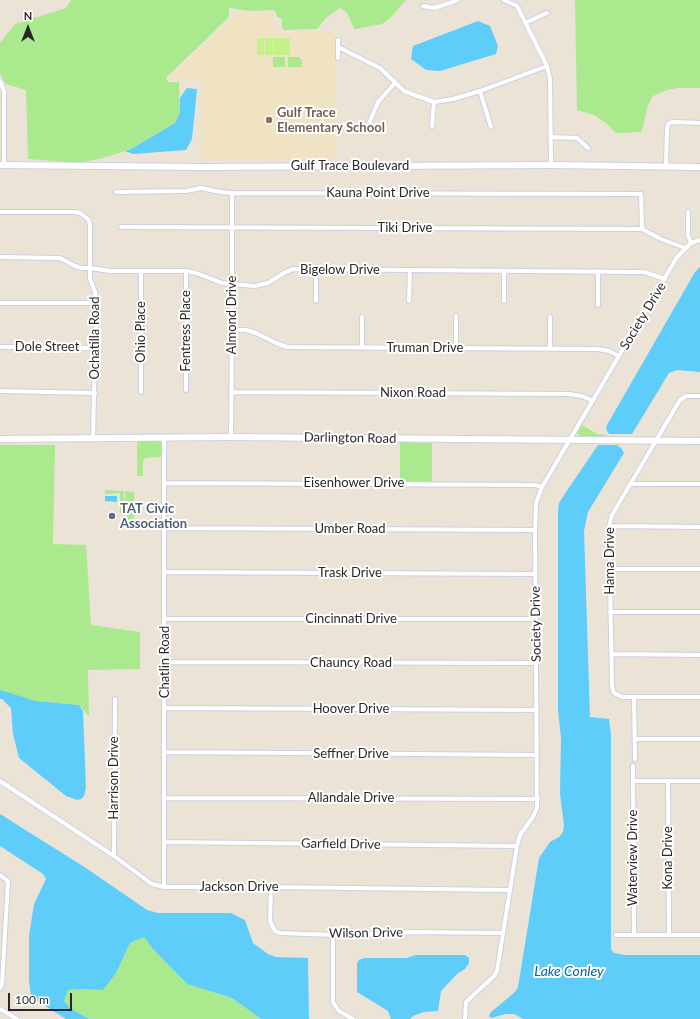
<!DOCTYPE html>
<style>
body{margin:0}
#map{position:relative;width:700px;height:1019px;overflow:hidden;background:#ece3d7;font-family:Lato,sans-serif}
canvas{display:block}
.north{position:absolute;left:8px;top:8px;width:40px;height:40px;-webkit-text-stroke:3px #fff;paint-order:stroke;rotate:0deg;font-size:11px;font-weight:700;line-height:16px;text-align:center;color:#282828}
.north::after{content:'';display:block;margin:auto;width:14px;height:18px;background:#282828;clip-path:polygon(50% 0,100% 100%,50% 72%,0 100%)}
.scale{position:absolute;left:8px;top:993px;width:64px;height:18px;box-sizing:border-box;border:2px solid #282828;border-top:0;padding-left:5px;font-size:12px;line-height:14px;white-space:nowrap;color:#282828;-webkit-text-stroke:3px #fff;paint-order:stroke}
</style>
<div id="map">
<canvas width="700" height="1019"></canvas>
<div class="north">N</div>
<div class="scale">100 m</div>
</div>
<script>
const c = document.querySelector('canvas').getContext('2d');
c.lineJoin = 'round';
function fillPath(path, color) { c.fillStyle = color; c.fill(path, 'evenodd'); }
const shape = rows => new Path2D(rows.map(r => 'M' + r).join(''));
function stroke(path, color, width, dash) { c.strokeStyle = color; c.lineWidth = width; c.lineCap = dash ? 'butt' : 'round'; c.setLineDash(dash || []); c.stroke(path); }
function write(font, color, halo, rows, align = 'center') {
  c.font = font + ' Lato,sans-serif'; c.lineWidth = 4; c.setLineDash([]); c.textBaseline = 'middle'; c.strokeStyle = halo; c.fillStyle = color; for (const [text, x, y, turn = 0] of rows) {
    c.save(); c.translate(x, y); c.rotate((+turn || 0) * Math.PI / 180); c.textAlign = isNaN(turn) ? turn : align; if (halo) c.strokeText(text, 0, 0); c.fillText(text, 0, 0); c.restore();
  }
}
const education = shape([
 [236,13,274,13,275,32,336,32,336,160,201,159,202,80,168,80]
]);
const green = shape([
 [71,0,406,0,390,18,382,24,356,29,355,30,347,13,340,8,326,18,317,29,284,30,282,28,282,19,277,17,276,13,274,10,250,11,229,8,229,17,166,78,168,82,179,82,180,112,175,123,131,149,103,158,83,162,69,162,28,159,26,90,6,84,0,74,0,43,15,24,66,8],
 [575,0,700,0,700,88,678,88,667,90,653,96,648,105,643,127,641,132,616,133,606,123,594,115,577,110],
 [273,57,285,57,285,67,273,67],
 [288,57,300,57,300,59,302,59,302,67,288,67],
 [582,425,597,434,607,435,605,437,579,437,577,433],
 [139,440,160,440,162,443,161,457,145,458,144,460,143,461,143,476,137,476,137,444],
 [400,442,432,443,432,482,400,481],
 [0,445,55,445,53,544,86,545,91,625,140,632,140,669,88,670,89,716,79,705,36,701,0,691],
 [105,490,124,491,124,507,121,513,120,513,120,493,105,494],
 [125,491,134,492,134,502,132,505,125,507],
 [131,510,134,512,133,521,131,522,127,522,126,511],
 [144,936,153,949,187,984,232,998,261,1019,89,1019,70,1008,64,1001,68,990,84,989,116,973,130,943]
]);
const pitch = shape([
 [264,38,264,55,257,55,257,39],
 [265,38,273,38,273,55,265,55],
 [274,38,282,38,282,55,274,55],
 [290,38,290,55,282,55,282,39]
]);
const water = shape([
 [478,21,490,26,498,46,496,54,440,71,426,70,411,59,413,46],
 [187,88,197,89,192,139,186,150,133,154,125,151,131,149,175,123,180,112,180,98],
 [700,267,700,372,677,370,669,373,632,434,609,434,606,429,607,425,695,272],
 [598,445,617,445,621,448,624,453,588,512,584,531,590,717,609,719,611,734,611,949,614,953,625,955,700,955,700,1019,523,1019,514,1014,506,1014,491,1018,489,1016,491,1012,515,992,518,987,539,858,550,842,559,837,563,832,564,825,560,794,561,738,558,710,558,511,559,503,566,492],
 [105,496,117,496,117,502,105,501],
 [0,690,36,701,79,705,83,711,86,788,84,796,81,799,77,800,66,796,19,758,13,734,11,708,2,699,0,699],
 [0,814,86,868,147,910,158,913,231,913,245,920,253,943,268,954,276,957,308,958,309,1019,261,1019,232,998,187,984,153,949,144,937,130,943,116,973,103,990,84,989,68,990,64,1001,70,1008,89,1019,66,1019,31,997,29,980,29,936,34,904,46,879,43,874,0,846],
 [416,955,465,955,469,958,469,963,465,969,457,974,441,991,438,1011,424,1012,413,1016,410,1019,391,1019,388,1011,357,992,357,963,359,960,364,958,406,958]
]);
const street = shape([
 [504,0,517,6,547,66,550,79,551,165],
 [423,6,434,8,453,2,457,0],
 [525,23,547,13],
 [338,40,338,58],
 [338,47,380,68,404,91,434,102,453,99,480,91,547,66],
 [0,81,4,91,4,165],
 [480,91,491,127],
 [368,126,378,102,395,83],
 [432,126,434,102],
 [551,137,577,138,588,148],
 [666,166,667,128,669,123,675,122,700,123],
 [116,192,186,191,201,188,220,192,232,193,641,194,642,229],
 [0,212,75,212,80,213,88,219,90,224,90,279,95,292,96,303,93,439],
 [688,212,688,235,691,243],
 [121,227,642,229,661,239,685,248],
 [0,257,60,258,75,266,81,268,90,268,110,271,186,271,196,273,222,283,255,286,268,283,284,273,293,269,637,272,644,272,665,279],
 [316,269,316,301],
 [598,271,598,305],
 [409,301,410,270],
 [504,301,504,271],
 [0,303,96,303],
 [456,316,456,348],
 [362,317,362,347],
 [232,330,246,330,256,333,276,343,287,347,598,349,609,351,619,356],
 [0,347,95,348],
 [550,349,550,317],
 [186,390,186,271],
 [0,391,95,393],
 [141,392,141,272],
 [232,392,569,394,582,396,593,401],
 [700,396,686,396,680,400,612,515,609,526,612,686,614,693,622,697,700,697],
 [231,437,232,330,232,193],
 [165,483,535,485,542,487],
 [630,484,700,484],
 [609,526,700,527],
 [165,528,535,530],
 [609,569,700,569],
 [165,572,535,574],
 [610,612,700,612],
 [165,619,536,619],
 [611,654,700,655],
 [165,662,536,663],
 [634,697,635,759],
 [165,708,537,710],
 [635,739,700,739],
 [165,752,537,755],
 [633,766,634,935],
 [0,781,114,856,152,884,164,887,271,887,509,890],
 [633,781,700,781],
 [668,781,669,935],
 [165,798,538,799],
 [165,842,517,846],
 [114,856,115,699],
 [0,875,8,881,2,985,0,988],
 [164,887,164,437],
 [271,887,270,921,275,931,280,933,333,935,393,934,409,932,502,933],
 [333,935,333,1002,339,1011,353,1019],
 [616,935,700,935],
 [0,1009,17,1019],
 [465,1019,466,1002,494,976,497,971,517,846,520,835,533,817,537,808,535,530,536,503,542,487,677,257,691,243,700,240]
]);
const secondary = shape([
 [0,165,202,167,551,165,700,167],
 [0,439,231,437,700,441]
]);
const markers = [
 [269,120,4,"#8d6e63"],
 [112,516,4,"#5c6f8a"]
];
const educationNames = [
 ["Gulf Trace",277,113],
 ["Elementary School",277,128]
];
const streetNames = [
 ["Gulf Trace Boulevard",350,166],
 ["Kauna Point Drive",378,193],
 ["Tiki Drive",405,228],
 ["Bigelow Drive",340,270],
 ["Almond Drive",232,315,-90],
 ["Society Drive",643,316,-59],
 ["Fentress Place",186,331,-90],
 ["Ohio Place",141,332,-90],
 ["Ochatilla Road",95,338,-90],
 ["Dole Street",47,347],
 ["Truman Drive",425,348],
 ["Nixon Road",413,393],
 ["Darlington Road",350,438,1],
 ["Eisenhower Drive",354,483],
 ["Umber Road",350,529],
 ["Hama Drive",610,561,-90],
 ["Trask Drive",350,573],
 ["Cincinnati Drive",351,619],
 ["Society Drive",536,624,-91],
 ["Chatlin Road",165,662,-90],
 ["Chauncy Road",351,663],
 ["Hoover Drive",351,709],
 ["Seffner Drive",351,754],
 ["Harrison Drive",114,778,-90],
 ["Allandale Drive",351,798],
 ["Garfield Drive",341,844,1],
 ["Waterview Drive",633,858,-90],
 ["Kona Drive",668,858,-90],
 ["Jackson Drive",239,887],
 ["Wilson Drive",366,933,-1]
];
const serviceNames = [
 ["TAT Civic",120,509],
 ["Association",120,524]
];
const waterNames = [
 ["Lake Conley",569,971]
];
fillPath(education, '#f0e3c4');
fillPath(green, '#aae98d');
fillPath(pitch, '#c2f288');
fillPath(water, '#5ecdfa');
stroke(street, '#ccd0e3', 6);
stroke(secondary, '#ccd0e3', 8);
stroke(street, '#fff', 4);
stroke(secondary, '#fff', 6);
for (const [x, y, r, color] of markers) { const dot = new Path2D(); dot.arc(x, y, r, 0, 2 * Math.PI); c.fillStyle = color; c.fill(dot); stroke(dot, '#fff', 1.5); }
write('bold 13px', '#785e54', '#fff', educationNames, 'left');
write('13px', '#282828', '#fff', streetNames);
write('bold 13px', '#4e5e75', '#fff', serviceNames, 'left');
write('italic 14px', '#0067a3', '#fff', waterNames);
</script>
